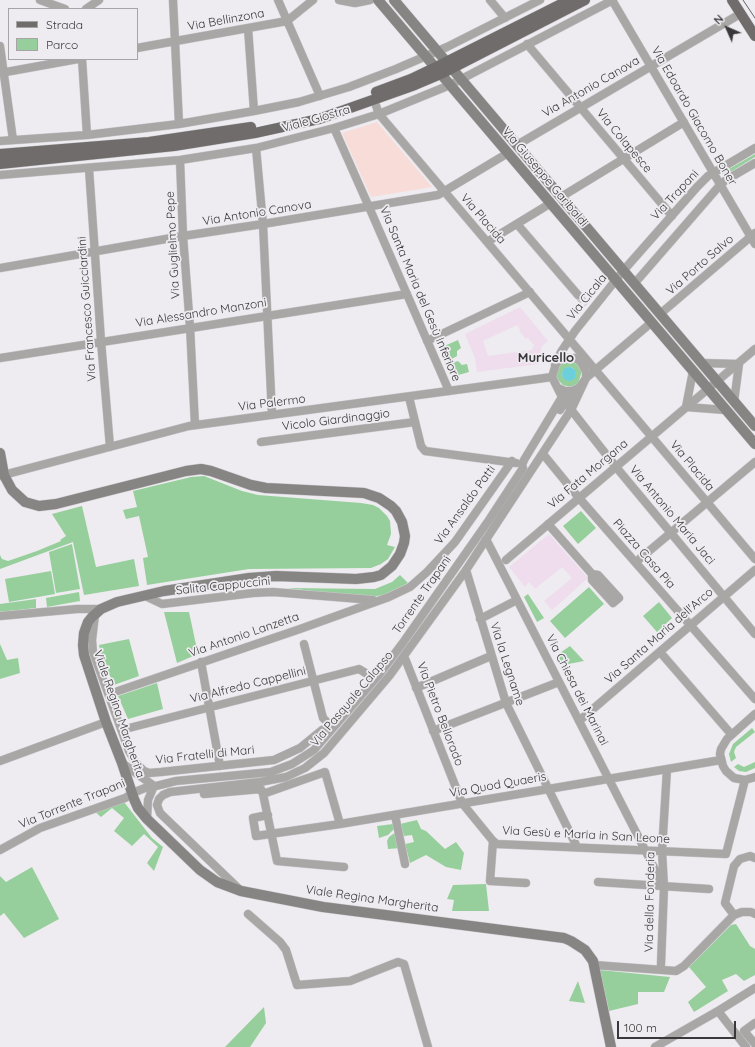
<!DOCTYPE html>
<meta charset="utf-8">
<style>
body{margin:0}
#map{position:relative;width:755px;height:1047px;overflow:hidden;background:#eeecf0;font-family:Quicksand,sans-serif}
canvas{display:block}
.legend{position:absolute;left:8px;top:8px;width:130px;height:52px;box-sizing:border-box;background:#eeecf0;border:1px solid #a6a4a7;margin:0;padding:5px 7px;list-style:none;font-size:12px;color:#39383a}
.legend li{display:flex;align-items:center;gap:8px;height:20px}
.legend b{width:20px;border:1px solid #a6a4a7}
.north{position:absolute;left:707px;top:8px;width:40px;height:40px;-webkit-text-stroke:3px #eeecf0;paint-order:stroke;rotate:315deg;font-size:11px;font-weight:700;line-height:16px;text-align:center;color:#39383a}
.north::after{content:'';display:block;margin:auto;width:14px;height:18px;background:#39383a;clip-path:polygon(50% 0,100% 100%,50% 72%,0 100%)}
.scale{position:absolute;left:617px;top:1021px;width:119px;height:18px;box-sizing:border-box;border:2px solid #39383a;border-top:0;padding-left:5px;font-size:12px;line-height:14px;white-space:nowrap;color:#39383a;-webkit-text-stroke:3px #eeecf0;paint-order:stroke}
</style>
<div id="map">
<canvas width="755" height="1047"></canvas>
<ul class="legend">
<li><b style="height:5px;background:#6f6c6b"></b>Strada</li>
<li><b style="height:11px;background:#96cf9b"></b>Parco</li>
</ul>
<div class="north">N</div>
<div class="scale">100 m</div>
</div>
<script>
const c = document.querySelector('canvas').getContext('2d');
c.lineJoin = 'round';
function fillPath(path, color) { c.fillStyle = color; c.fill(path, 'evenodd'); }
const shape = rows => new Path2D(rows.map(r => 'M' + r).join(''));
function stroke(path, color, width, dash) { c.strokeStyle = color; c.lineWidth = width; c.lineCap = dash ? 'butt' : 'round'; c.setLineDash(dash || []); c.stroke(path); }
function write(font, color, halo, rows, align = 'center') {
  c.font = font + ' Quicksand,sans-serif'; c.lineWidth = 3.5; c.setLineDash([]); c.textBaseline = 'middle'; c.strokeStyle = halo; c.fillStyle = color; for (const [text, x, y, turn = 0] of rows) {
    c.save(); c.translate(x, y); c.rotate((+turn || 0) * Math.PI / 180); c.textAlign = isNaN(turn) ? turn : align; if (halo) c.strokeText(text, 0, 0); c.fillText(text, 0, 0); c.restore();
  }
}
const commercial = shape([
 [377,122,432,187,371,197,342,133]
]);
const education = shape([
 [520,307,548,341,542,346,540,353,539,364,477,372,475,358,465,334],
 [517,325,520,329,519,331,526,339,528,338,534,345,532,350,488,356,483,341],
 [549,534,588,578,552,610,544,601,572,578,562,567,535,589,529,582,525,587,509,567]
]);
const green = shape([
 [755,154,755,157,724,176,722,173],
 [458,340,461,348,457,351,457,356,448,361,442,347],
 [458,361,462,365,467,364,469,372,455,376,450,364],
 [570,361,577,364,581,370,581,374,579,381,577,384,570,387,563,385,558,380,556,376,559,365,566,362],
 [568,367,573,368,576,374,574,378,564,379,562,375,563,371],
 [204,476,242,491,258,495,361,503,373,505,379,508,387,516,390,521,391,534,387,545,395,547,388,559,381,564,371,568,249,569,147,585,143,558,148,557,139,516,126,519,123,510,137,507,133,491,191,477],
 [82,506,96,567,134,559,139,586,84,595,73,542,0,569,0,555,2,559,8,561,37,551,61,541,60,540,66,536,52,514],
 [581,511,596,528,578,544,563,526],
 [72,544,80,589,56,593,49,552],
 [51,571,55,594,9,602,5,579],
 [400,575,408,583,384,595,377,596,361,597,287,588,375,589,392,582],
 [589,587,604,604,565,638,550,621],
 [79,592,80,601,47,607,46,598],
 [528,594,544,618,537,622,524,597],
 [36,599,36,608,0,612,0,604],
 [659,602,672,618,657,632,643,616],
 [164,612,189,612,198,654,177,663],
 [129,639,139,676,114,685,101,655,99,645],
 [0,644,7,660,18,658,20,673,0,679],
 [570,646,584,661,563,665,557,655],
 [157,683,163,709,128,719,118,696],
 [752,728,755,732,736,747,734,752,736,758,731,762,729,754,733,744],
 [755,762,755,768,746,772,739,771,734,767,738,764,744,767],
 [124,802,152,838,163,847,154,871,147,863,158,847,144,834,132,846,114,831,124,818,112,808,101,817,94,811],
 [417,820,421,829,426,831,445,849,456,842,464,853,461,870,446,867,426,855,410,863,405,844,414,842,412,835,404,836,400,824],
 [393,824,395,828,388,835,379,838,377,826],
 [396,832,400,848,388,849,387,841,389,837],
 [32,867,59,919,24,938,4,913,0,916,0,876,6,882],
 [486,884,489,911,452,911,454,900,447,899,453,885],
 [736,924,750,946,755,949,755,975,744,981,736,974,722,980,728,991,694,1012,688,1002,706,987,689,967,731,925],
 [600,970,670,977,664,992,638,992,638,1004,609,1011],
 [578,981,585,1003,569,1001],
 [264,1007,266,1023,250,1047,225,1047]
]);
const water = shape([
 '562 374a7 7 0 1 1 14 0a7 7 0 1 1-14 0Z'
]);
const streetTunnel = shape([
 [578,295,586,305]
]);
const street = shape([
 [40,0,65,9],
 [173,0,179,124],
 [278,0,320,96],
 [339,0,355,3,370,0],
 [490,0,505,18],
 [612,0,755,244],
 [86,9,99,0],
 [248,28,254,111],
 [527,44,672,216],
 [0,46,13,140],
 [137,48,287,21,313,0],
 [82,59,87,135],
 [0,73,78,59],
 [374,100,379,114,384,120,755,559],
 [334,128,369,207,449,391],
 [0,141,87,135,179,124,254,111,299,102,349,87,396,69,447,47,540,0],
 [517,145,740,14],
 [256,148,263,224,272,415],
 [180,160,183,236,190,327,195,425],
 [89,169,101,341,110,447],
 [0,175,180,160,256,148,334,128,379,114,450,85,613,0],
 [561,197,684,122],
 [517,224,578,295],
 [487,242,551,203],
 [0,268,183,236,263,224,438,195,508,153],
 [634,284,720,185,726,180,755,163],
 [660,314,755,233],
 [427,341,530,292],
 [0,358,407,294],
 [702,363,739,364],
 [555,365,561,352,575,331,623,271,697,187,708,176,755,148],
 [409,397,421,446,425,451,516,463],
 [734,402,739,364],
 [569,407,616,467,755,634],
 [686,407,725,410],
 [686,407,693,371],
 [560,410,565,402,578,388],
 [261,442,415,422],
 [543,454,579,498,755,699],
 [0,476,189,426,552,377],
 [548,524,592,574,598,575,619,598,613,603,592,580,592,574],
 [486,539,664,887],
 [506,560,755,349],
 [636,562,755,462],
 [466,570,506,703,577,847],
 [145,596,162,604,253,593,273,592,373,600],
 [95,615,92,640,93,652,129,751,136,763,144,771,149,773,161,772,274,760,300,748,322,730,331,726],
 [0,616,77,609,101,609],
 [480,619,517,600],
 [304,644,323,718,331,726],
 [660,652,731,734],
 [404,656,462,803,493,841,497,844,726,854,745,780],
 [201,662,220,766],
 [416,688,491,656],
 [118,691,300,629,389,597,410,587,427,572,455,542,512,461],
 [755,714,727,739,721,749,720,754,723,766,726,771,734,778,745,780,755,777],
 [579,721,755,570],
 [129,728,359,669,372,677],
 [433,731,559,682],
 [0,761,106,722],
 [122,763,154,786],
 [204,794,261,789,263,794,325,772,340,824],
 [263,794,277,861,344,867],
 [268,815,253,818,256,836,340,824,721,760],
 [395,815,405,864],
 [147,819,148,800,154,786],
 [493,841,490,881,526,883],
 [0,850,40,828,125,798,135,792,150,786,156,786,176,781,271,772,292,764,314,750,378,676,402,644,489,520,523,468,522,465,524,460,562,397,552,377,556,364,560,360,566,358,575,358,580,361,583,366,586,372,586,378,582,384,579,388,572,391,565,391,558,388],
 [598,882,709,889],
 [239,889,160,813,157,805,159,799,163,795,170,792,260,782,286,777,305,768,324,753,390,675,466,570,571,410,586,378,652,322],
 [248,914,280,942,286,950,297,985,350,981,398,962,404,964,428,1047],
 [734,915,725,903,734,866,740,859,750,856,755,858],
 [661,964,664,887,662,851,667,769],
 [594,965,676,971,684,966,734,915,742,912,751,912,755,914],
 [718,1011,746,1047],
 [755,1023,744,1031,755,1044],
 [655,1047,718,1011,755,988]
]);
const secondary = shape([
 [378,0,755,444],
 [394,0,755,426],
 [0,453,4,475,12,490,25,502,39,506,56,504,186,471,201,469,211,471,251,485,266,488,364,493,379,498,391,506,396,511,402,522,405,536,404,543,400,554,392,566,381,575,374,577,356,579,276,576,249,578,164,591,117,602,101,609,92,617,88,622,84,633,83,645,84,655,106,722,122,763,134,799,138,808,147,819,200,870,217,882,241,891,323,907,564,938,571,941,585,950,593,961,611,1047]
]);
const primary = shape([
 [732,0,755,36],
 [376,92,411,79,436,67,569,0],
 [0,154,149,142,251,127],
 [0,164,174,146,255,133,319,119,415,85,441,74,585,0]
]);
const tram = shape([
 [743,0,755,18]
]);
const streetNames = [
 ["Via Bellinzona",226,20,-10],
 ["Via Antonio Canova",591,87,-30],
 ["Via Edoardo Giacomo Boner",694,116,60],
 ["Viale Giostra",316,119,-16],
 ["Via Colapesce",624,141,50],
 ["Via Giuseppe Garibaldi",545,177,50],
 ["Via Trapani",675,195,-47],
 ["Via Antonio Canova",257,213,-9],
 ["Via Placida",483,219,49],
 ["Via Guglielmo Pepe",173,245,-93],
 ["Via Porto Salvo",700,265,-41],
 ["Via Santa Maria del Gesù Inferiore",420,294,67],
 ["Via Cicala",587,297,-51],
 ["Via Francesco Guicciardini",87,309,-94],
 ["Via Alessandro Manzoni",201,313,-9],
 ["Via Palermo",272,403,-7],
 ["Vicolo Giardinaggio",336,420,-7],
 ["Via Placida",692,466,50],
 ["Via Fata Morgana",588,474,-40],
 ["Via Ansaldo Patti",465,505,-54],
 ["Via Antonio Maria Jaci",672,515,50],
 ["Piazza Casa Pia",644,554,49],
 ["Salita Cappuccini",223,586,-6],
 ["Torrente Trapani",422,595,-55],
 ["Via Antonio Lanzetta",244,635,-19],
 ["Via Santa Maria dell'Arco",659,636,-41],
 ["Via la Legname",507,664,72],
 ["Via Alfredo Cappellini",248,685,-14],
 ["Via Chiesa dei Marinai",577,690,63],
 ["Via Pasquale Calapso",352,699,-50],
 ["Viale Regina Margherita",119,714,71],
 ["Via Pietro Bellorado",440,714,69],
 ["Via Fratelli di Mari",205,755,-6],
 ["Via Quod Quaeris",498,785,-10],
 ["Via Torrente Trapani",72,804,-22],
 ["Via Gesù e Maria in San Leone",586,835,3],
 ["Viale Regina Margherita",372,899,8],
 ["Via della Fonderia",650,902,-89]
];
const neighbourhoodNames = [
 ["Muricello",546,358]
];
fillPath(commercial, '#f7dcd8');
fillPath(education, '#efddee');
fillPath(green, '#96cf9b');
fillPath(water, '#6bd0dc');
stroke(streetTunnel, '#cac8cc', 8, [8, 4]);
stroke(street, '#cac8cc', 9);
stroke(secondary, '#cac8cc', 11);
stroke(primary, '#cac8cc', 11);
stroke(street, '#a8a7a6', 8);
stroke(secondary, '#878484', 10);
stroke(primary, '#6f6c6b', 10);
stroke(tram, '#656366', 1);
write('12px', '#39383a', '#eeecf0', streetNames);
write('bold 13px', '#383639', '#eeecf0', neighbourhoodNames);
</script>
